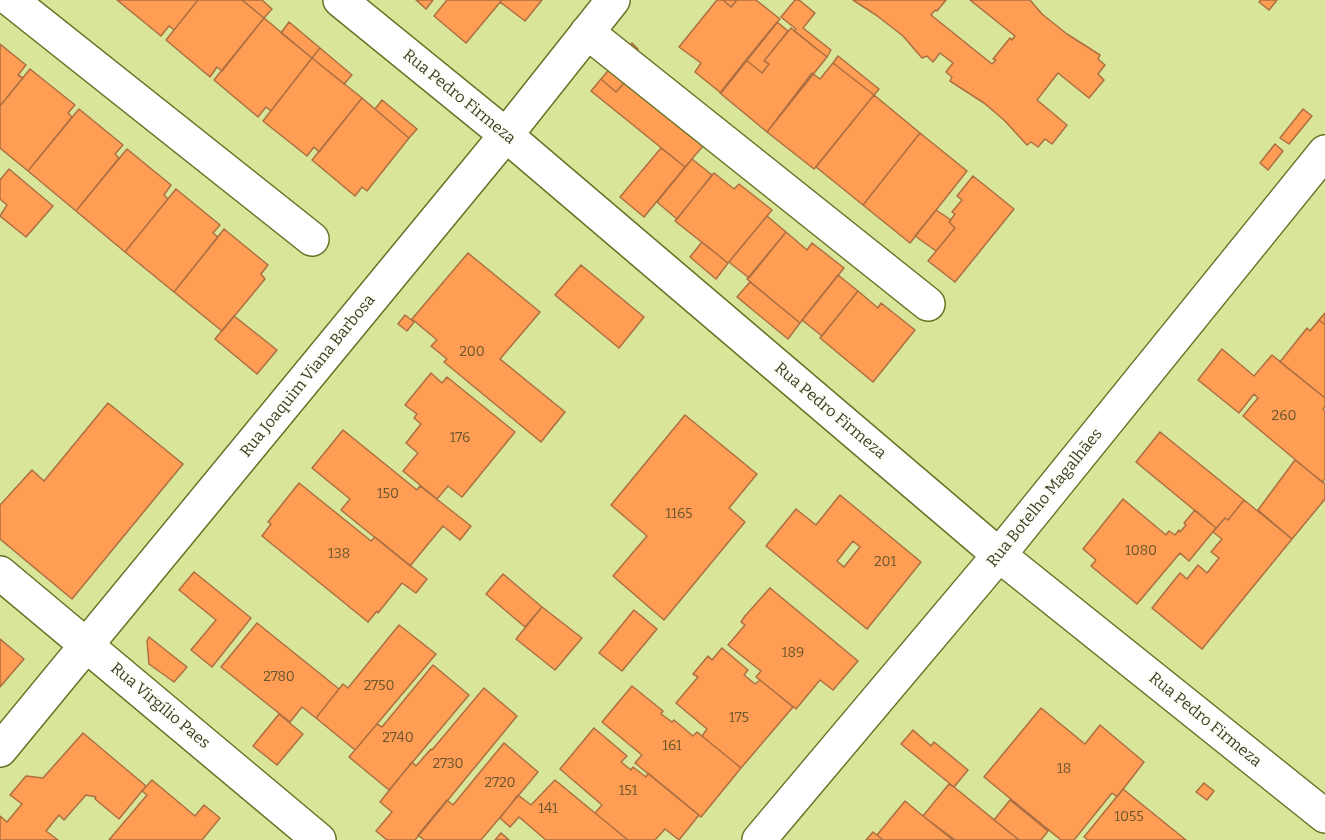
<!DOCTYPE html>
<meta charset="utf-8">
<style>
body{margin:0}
canvas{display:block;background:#d9e599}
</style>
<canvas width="1325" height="840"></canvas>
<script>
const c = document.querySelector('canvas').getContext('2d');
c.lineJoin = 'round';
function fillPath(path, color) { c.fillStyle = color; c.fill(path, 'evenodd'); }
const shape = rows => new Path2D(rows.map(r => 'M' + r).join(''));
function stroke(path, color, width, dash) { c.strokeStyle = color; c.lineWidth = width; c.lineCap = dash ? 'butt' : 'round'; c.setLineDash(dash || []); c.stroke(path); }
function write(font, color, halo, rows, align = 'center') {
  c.font = font + ' Bitter,serif'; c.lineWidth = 4.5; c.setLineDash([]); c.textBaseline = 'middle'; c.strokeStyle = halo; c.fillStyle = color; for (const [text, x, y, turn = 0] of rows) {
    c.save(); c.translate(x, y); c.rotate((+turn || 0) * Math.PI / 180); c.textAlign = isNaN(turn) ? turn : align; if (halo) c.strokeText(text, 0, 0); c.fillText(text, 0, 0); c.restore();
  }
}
const building = shape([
 [117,0,198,0,174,30,169,26,161,36,117,0],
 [198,0,242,0,264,18,222,71,217,67,210,77,166,40,198,0],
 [242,0,262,0,272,9,264,18,242,0],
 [416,0,433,0,426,9,416,0],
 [447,0,502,0,466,43,434,16,447,0],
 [502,0,542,0,525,21,500,2,502,0],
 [717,0,723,0,731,7,737,0,756,0,780,19,721,93,695,72,701,63,679,47,717,0],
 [723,0,737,0,731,7,723,0],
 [795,0,799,0,815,13,803,28,831,50,827,57,794,31,796,29,781,17,795,0],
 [853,0,946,0,937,11,935,10,931,15,992,64,996,60,993,59,1010,38,1012,40,1015,36,970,0,1030,0,1042,14,1067,34,1100,55,1098,59,1105,65,1098,74,1104,80,1089,98,1058,73,1037,100,1067,125,1052,144,1045,139,1038,147,1031,142,1027,145,1004,120,984,103,950,81,952,77,946,72,953,63,940,53,933,62,927,56,922,58,903,36,876,15,853,0],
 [1261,0,1277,0,1269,10,1259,2,1261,0],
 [264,18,312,58,271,111,266,107,258,117,214,80,264,18],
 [289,22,320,48,312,58,281,33,289,22],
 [777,22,788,31,764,61,769,64,762,73,746,60,777,22],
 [791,28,827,57,767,132,720,93,746,60,762,73,769,64,764,61,791,28],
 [632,43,638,49,616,74,625,82,616,92,601,79,632,43],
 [0,44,26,65,18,75,23,78,0,106,0,44],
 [320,48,352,75,344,84,312,58,320,48],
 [838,56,879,89,874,95,833,63,838,56],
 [312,58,362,98,319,152,314,147,307,156,263,121,312,58],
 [833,63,874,95,814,169,767,132,812,73,820,79,833,63],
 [30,69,75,105,68,113,72,117,28,171,0,148,0,106,30,69],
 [601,79,616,92,625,82,703,146,685,167,591,91,601,79],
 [874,95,920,133,863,205,816,167,874,95],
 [362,98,409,138,367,191,362,187,355,196,312,160,362,98],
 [382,100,417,129,409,138,375,109,382,100],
 [79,109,123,145,115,154,119,158,76,211,28,171,79,109],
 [1303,109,1312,116,1289,144,1280,138,1303,109],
 [920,133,967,171,910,243,863,205,920,133],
 [1275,144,1283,151,1268,170,1260,163,1275,144],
 [661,148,685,167,644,217,620,197,661,148],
 [127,149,171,185,164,195,168,199,125,252,76,211,127,149],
 [692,159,712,175,677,219,657,202,692,159],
 [9,169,53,206,26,237,0,216,7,205,0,199,0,180,9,169],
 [714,173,734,189,739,184,772,210,728,263,675,221,714,173],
 [973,176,1014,209,955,282,928,261,955,228,949,222,955,214,952,212,962,200,957,196,973,176],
 [176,189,220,225,213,233,218,237,174,292,125,252,176,189],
 [936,210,951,220,949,222,955,228,936,251,915,236,936,210],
 [767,216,786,232,749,278,729,262,767,216],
 [224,229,268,265,261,274,265,279,222,331,174,292,224,229],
 [786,232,807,250,812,243,844,268,800,323,747,279,786,232],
 [702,242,728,263,716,279,690,257,702,242],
 [468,253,540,312,500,359,565,412,541,442,444,362,447,359,431,346,437,340,412,319,468,253],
 [581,265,644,317,619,348,555,295,581,265],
 [838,275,858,291,822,336,802,320,838,275],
 [750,282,800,323,788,339,737,297,750,282],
 [858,291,878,308,881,303,915,330,873,382,820,338,858,291],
 [1325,313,1325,325,1319,320,1325,313],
 [405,315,414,322,407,331,398,324,405,315],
 [234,316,277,350,257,374,215,339,234,316],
 [1319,320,1325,325,1325,398,1280,362,1307,328,1310,331,1319,320],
 [1222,349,1254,376,1272,355,1325,398,1325,406,1323,409,1325,411,1325,479,1322,482,1243,416,1258,398,1254,394,1239,413,1198,380,1222,349],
 [431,373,442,383,447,377,515,432,462,497,448,486,437,499,403,471,418,453,406,443,421,424,414,418,417,414,405,405,431,373],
 [108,403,183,464,72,599,0,539,0,505,32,470,44,481,108,403],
 [685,415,757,474,729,508,745,522,664,620,613,576,647,536,611,505,685,415],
 [343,430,417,490,420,486,471,526,460,540,443,526,410,566,341,510,350,499,312,468,343,430],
 [1160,432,1244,500,1228,520,1225,518,1216,528,1136,462,1160,432],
 [1295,460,1325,484,1325,499,1292,539,1258,510,1295,460],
 [299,483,371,541,375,537,427,579,416,593,402,583,378,613,377,611,368,622,262,536,271,524,268,522,299,483],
 [840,495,921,562,867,629,766,546,796,509,816,525,840,495],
 [853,541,860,547,844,567,837,561,853,541],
 [1123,499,1166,535,1169,531,1175,535,1179,530,1180,532,1186,525,1184,523,1195,510,1216,528,1189,561,1180,553,1137,604,1091,566,1096,560,1083,549,1123,499],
 [1244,500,1292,539,1202,649,1152,608,1180,573,1187,579,1198,565,1207,573,1219,558,1211,552,1222,539,1213,532,1225,518,1228,520,1244,500],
 [194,572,251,618,212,667,191,650,216,620,179,590,194,572],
 [503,574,542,607,525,627,486,594,503,574],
 [770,588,858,661,833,690,820,680,796,709,756,677,761,671,728,645,745,625,741,622,745,616,770,588],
 [542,607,582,638,555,670,516,639,542,607],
 [634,610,657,629,622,671,599,653,634,610],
 [257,623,339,689,316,718,302,707,290,722,221,667,257,623],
 [399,625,436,654,355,750,316,718,343,684,348,688,399,625],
 [149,637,187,667,174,682,149,664,147,641,149,637],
 [0,639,24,659,0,687,0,639],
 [722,648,748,670,744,675,755,684,760,680,793,707,741,768,702,736,707,729,676,703,698,677,693,674,708,656,712,660,722,648],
 [433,665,469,695,389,790,349,757,377,724,382,727,433,665],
 [632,686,663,711,661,714,672,722,674,720,693,736,697,732,741,768,701,817,635,763,642,755,602,722,632,686],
 [484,688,517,716,415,840,387,840,376,831,392,812,380,802,412,762,416,766,431,749,432,750,484,688],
 [1041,708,1085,744,1100,725,1144,762,1117,797,1112,793,1074,840,1061,840,984,777,1041,708],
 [279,714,303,734,277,765,253,746,279,714],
 [594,728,627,756,621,762,631,770,633,767,646,777,648,773,699,815,679,840,665,829,655,840,628,840,595,813,602,805,560,769,594,728],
 [913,730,931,746,934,742,968,770,954,787,901,744,913,730],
 [83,733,146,786,119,819,95,799,96,797,86,795,64,820,59,815,46,831,58,840,0,840,0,816,7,822,22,804,10,795,26,776,43,778,83,733],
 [504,743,538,772,481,840,424,840,418,835,447,800,453,805,504,743],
 [152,780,195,816,204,805,220,818,202,840,109,840,147,795,142,791,152,780],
 [555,780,595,813,628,840,546,840,519,817,510,827,500,818,518,795,531,805,555,780],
 [1204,783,1214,791,1207,800,1196,792,1204,783],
 [949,784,954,787,1019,840,955,840,923,816,949,784],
 [1123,789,1186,840,1088,840,1084,837,1123,789],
 [1010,800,1048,831,1041,840,1019,840,994,820,1010,800],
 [905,801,923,816,953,840,883,840,877,835,905,801],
 [873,832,877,835,883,840,866,840,873,832],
 [501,833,509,840,495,840,501,833]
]);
const minor = shape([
 [11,0,312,239],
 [340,0,506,135,999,555,1325,816],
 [587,32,928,304],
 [0,573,319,840],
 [0,750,506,135,613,0],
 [759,840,999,555,1325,152]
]);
const numberNames = [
 ["200",472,352],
 ["260",1284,416],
 ["176",460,438],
 ["150",388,494],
 ["1165",679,514],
 ["1080",1141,551],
 ["138",339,554],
 ["201",885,562],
 ["189",793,653],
 ["2780",279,677],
 ["2750",379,686],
 ["175",739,718],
 ["2740",398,738],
 ["161",672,746],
 ["2730",448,764],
 ["18",1064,769],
 ["2720",500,783],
 ["151",628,791],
 ["141",548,809],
 ["1055",1129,817]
];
const streetNames = [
 ["Rua Pedro Firmeza",459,97,39],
 ["Rua Joaquim Viana Barbosa",308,376,-51],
 ["Rua Pedro Firmeza",830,411,40],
 ["Rua Botelho Magalhães",1045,498,-51],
 ["Rua Virgílio Paes",160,706,40],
 ["Rua Pedro Firmeza",1205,720,39]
];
fillPath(building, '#fe9d53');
stroke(building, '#ad6f42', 1.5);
stroke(minor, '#687227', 36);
stroke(minor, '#fff', 33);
write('14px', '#6b562d', null, numberNames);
write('16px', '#3a3f20', '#fdfef7', streetNames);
</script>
